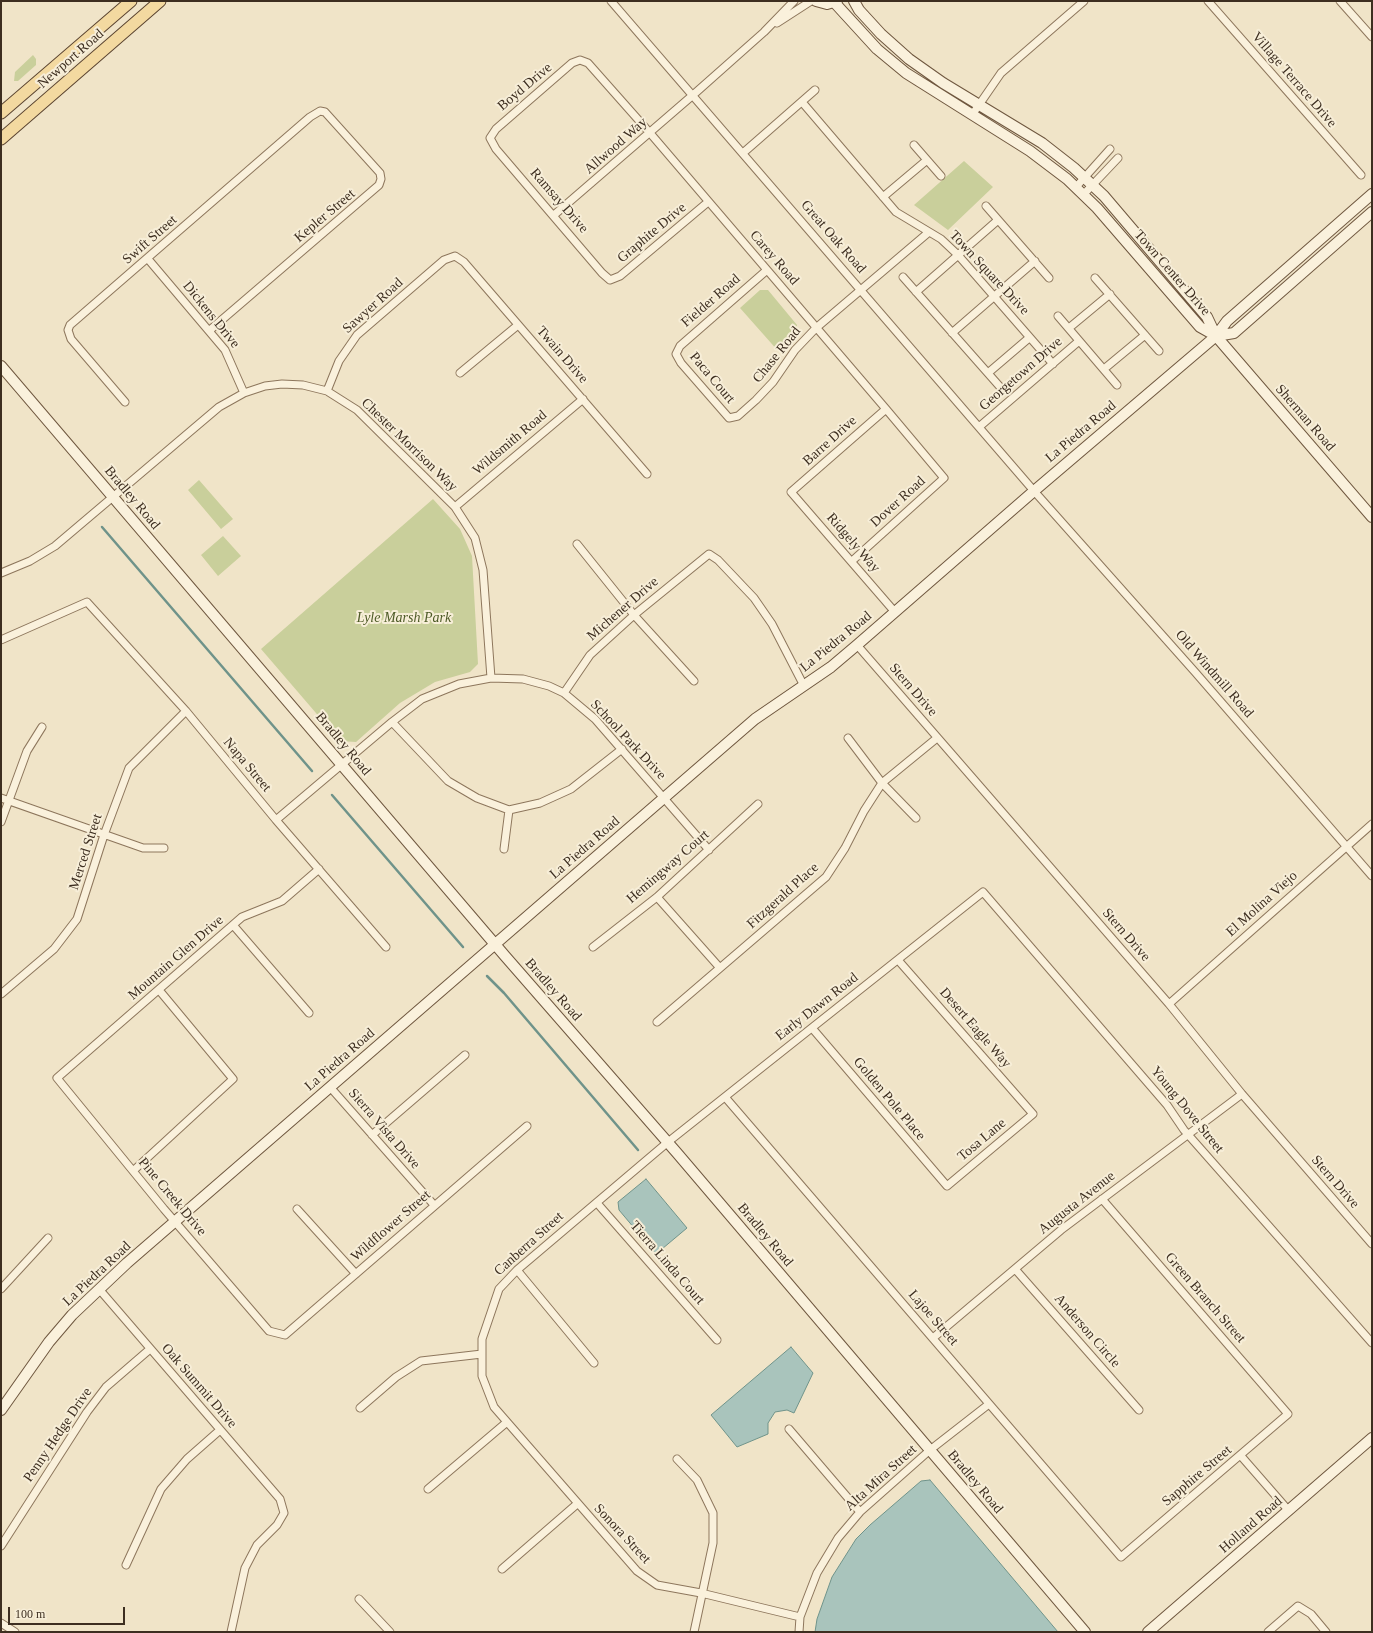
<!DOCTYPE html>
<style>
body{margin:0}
#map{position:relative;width:1373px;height:1633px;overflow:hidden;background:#f0e4c8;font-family:"Times New Roman",serif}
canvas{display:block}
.frame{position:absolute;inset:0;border:2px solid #3d2e20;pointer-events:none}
.scale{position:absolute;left:8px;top:1607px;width:117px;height:18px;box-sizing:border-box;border:2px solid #3d2e20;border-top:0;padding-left:5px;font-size:12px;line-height:14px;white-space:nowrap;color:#3d2e20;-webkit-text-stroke:3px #f7eed8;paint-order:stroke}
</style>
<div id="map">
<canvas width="1373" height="1633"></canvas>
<div class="frame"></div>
<div class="scale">100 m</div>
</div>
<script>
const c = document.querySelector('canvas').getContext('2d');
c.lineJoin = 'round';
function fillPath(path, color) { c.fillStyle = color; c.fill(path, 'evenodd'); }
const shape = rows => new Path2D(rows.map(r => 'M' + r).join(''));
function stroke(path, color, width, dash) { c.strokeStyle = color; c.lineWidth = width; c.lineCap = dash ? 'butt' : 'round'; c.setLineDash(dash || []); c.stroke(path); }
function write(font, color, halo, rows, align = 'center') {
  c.font = font + ' "Times New Roman",serif'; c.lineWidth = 4; c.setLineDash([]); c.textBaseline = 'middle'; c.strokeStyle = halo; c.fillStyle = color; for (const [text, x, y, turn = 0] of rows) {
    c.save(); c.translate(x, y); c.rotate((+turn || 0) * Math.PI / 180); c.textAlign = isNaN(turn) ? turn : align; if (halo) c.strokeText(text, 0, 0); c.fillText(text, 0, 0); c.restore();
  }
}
const green = shape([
 [33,55,36,59,36,65,18,81,14,81,15,72],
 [964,161,993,187,948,230,914,205],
 [760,290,768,290,797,325,797,331,779,352,740,308],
 [199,480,233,519,221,529,188,490],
 [433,499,460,529,472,556,478,664,470,672,435,682,400,703,356,742,340,741,261,649],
 [223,536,241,556,218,576,201,555]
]);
const water = shape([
 [646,1179,687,1228,656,1254,619,1210,618,1202,646,1179],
 [791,1347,813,1373,794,1413,787,1410,775,1412,768,1423,768,1434,737,1447,711,1415,791,1347],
 [930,1480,1058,1632,815,1632,817,1619,832,1577,856,1539,870,1525,921,1481,930,1480]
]);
const stream = shape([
 [102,527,312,771],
 [332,795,463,947],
 [487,976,504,993,638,1150]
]);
const street = shape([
 [611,1,1034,491,1195,672,1372,876],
 [1208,1,1361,175],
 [1340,1,1372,37],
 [777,23,811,1],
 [802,102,896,212,941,239,958,255,1053,364],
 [972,115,1001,73,1084,1],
 [914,145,941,176],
 [743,153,815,90],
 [1076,187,1110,149],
 [1083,195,1118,158],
 [883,197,927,160],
 [708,202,620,276,610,280,602,273,496,149,490,138,496,129,572,63,580,60,588,63,650,133,886,409,944,478,852,561],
 [986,206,1049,278],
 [554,215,693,95,764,32,794,1],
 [148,259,225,350,244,393],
 [767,270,680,346,676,354,681,363,729,418,738,416,756,400,773,382,795,350,816,328,929,232],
 [903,277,1001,388],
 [1095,278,1159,351],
 [916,292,998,220],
 [1058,316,1117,385],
 [1069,328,1110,294],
 [952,333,1035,261],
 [1104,369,1145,335],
 [460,373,518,325],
 [988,373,1029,338],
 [327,391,339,361,357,335,444,260,455,256,464,262,647,474],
 [125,402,71,339,68,330,70,325,310,117,320,111,325,112,380,173,381,179,379,185,210,330],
 [886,409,791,492,894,611],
 [979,427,1079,341],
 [455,507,583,399],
 [577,544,634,615,694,681],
 [1,573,30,561,55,546,219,407,244,393,265,386,282,384,303,385,327,391,357,410,455,507,475,538,483,570,491,678],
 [1,640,87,602,186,711,276,820,386,947],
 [857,645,1169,1004,1242,1094,1372,1244],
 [564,693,590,655,634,615,709,554,718,560,754,598,772,624,804,686],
 [392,722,448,781,477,798,509,810,540,803,571,789,622,749],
 [848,738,882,783,916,818],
 [1,798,143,848,164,848],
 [276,820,392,722,422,699,459,684,491,678,523,679,549,686,564,693,595,719,709,850],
 [1,822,27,751,42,727],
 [504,849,509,810],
 [319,869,282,901,242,917,57,1078,164,1209,269,1331,285,1335,527,1126],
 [657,897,720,968],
 [233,925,309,1013],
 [593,947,657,897,758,804],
 [1,994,54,949,77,919,104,835,129,768,186,711],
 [1169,1004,1372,824],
 [657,1022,826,877,845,848,864,811,882,783,937,738],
 [812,1028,947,1186,1033,1114,898,960],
 [330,1087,434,1205],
 [725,1097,1121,1557,1288,1414,1102,1199],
 [372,1135,465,1055],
 [133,1171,233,1079,159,990],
 [597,1203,717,1340],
 [297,1209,356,1274],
 [1015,1269,1139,1410],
 [517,1270,594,1363],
 [1,1289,48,1238],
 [99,1289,280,1499,284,1513,277,1525,257,1545,245,1568,231,1632],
 [933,1338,1061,1230,1242,1094],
 [360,1408,396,1377,421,1361,482,1354],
 [789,1429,860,1512],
 [1241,1456,1289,1511],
 [677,1459,697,1480,713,1513,713,1543,694,1632],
 [428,1489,507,1422],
 [1,1546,87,1412,106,1387,150,1349],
 [126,1565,161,1489,187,1459,220,1430],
 [502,1569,577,1504],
 [359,1599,390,1632],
 [800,1617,701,1593,657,1585,637,1571,494,1407,482,1376,482,1339,499,1289,517,1270,668,1142,983,892,1167,1105,1184,1130,1372,1343],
 [1,1623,15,1632],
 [799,1632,800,1617,817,1573,838,1538,860,1512,930,1450,989,1404],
 [1268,1632,1298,1606,1311,1614,1326,1632]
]);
const secondary = shape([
 [816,1,827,4,837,1],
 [854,1,859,10,881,34,909,59,943,83,1042,143,1074,168,1104,196,1207,317,1216,336,1372,517],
 [834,2,877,49,906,73,1030,151,1067,179,1097,208,1200,327,1216,336],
 [1216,336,1234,333,1372,212],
 [1,366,505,956,677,1153,1085,1632],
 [1,1410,49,1342,72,1315,127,1263,755,719,831,667,857,645,1034,491,1216,336,1227,321,1372,194],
 [1148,1632,1372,1438]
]);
const primary = shape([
 [1,113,131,1],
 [1,139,160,1]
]);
const streetNames = [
 ["Newport Road",71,59,-41],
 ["Village Terrace Drive",1294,80,49],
 ["Boyd Drive",525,87,-40],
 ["Allwood Way",616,146,-41],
 ["Ramsay Drive",559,201,49],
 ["Kepler Street",325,216,-40],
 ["Graphite Drive",652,233,-40],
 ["Great Oak Road",833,237,49],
 ["Swift Street",150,240,-41],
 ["Carey Road",774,258,49],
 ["Town Square Drive",989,273,47],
 ["Town Center Drive",1172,273,49],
 ["Fielder Road",711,301,-41],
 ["Sawyer Road",373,306,-42],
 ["Dickens Drive",211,315,51],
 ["Twain Drive",562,355,49],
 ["Chase Road",777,355,-51],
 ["Georgetown Drive",1021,374,-41],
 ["Paca Court",712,378,50],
 ["Sherman Road",1305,418,49],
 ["La Piedra Road",1081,432,-40],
 ["Barre Drive",830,441,-42],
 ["Wildsmith Road",510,443,-40],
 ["Chester Morrison Way",409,445,44],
 ["Bradley Road",132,498,50],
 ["Dover Road",898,502,-42],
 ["Ridgely Way",853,543,49],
 ["Michener Drive",623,609,-41],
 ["La Piedra Road",836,642,-39],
 ["Old Windmill Road",1214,674,49],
 ["Stern Drive",913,690,49],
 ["School Park Drive",628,740,47],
 ["Bradley Road",343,744,50],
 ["Napa Street",247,765,50],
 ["La Piedra Road",585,848,-41],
 ["Merced Street",86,852,-72],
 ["Hemingway Court",668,867,-41],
 ["Fitzgerald Place",783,896,-42],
 ["El Molina Viejo",1262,904,-42],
 ["Stern Drive",1126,935,49],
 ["Mountain Glen Drive",176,958,-41],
 ["Bradley Road",553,990,49],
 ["Early Dawn Road",817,1007,-38],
 ["Desert Eagle Way",975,1028,49],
 ["La Piedra Road",340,1060,-41],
 ["Golden Pole Place",889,1099,50],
 ["Young Dove Street",1187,1110,51],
 ["Sierra Vista Drive",384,1129,49],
 ["Tosa Lane",982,1140,-40],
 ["Stern Drive",1335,1182,49],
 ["Pine Creek Drive",172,1197,50],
 ["Augusta Avenue",1077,1203,-38],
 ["Wildflower Street",391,1226,-41],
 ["Bradley Road",765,1235,50],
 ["Canberra Street",529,1244,-42],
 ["Tierra Linda Court",667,1263,49],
 ["La Piedra Road",97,1274,-43],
 ["Green Branch Street",1205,1298,49],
 ["Lajoe Street",933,1318,49],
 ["Anderson Circle",1087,1331,49],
 ["Oak Summit Drive",199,1386,49],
 ["Penny Hedge Drive",58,1435,-56],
 ["Sapphire Street",1197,1476,-40],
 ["Alta Mira Street",881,1478,-42],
 ["Bradley Road",975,1482,50],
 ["Holland Road",1251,1525,-41],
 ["Sonora Street",622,1534,47]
];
const parkNames = [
 ["Lyle Marsh Park",404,618]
];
fillPath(green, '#c9cf9b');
fillPath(water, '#a9c4bc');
stroke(water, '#6f938a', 1);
stroke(stream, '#6f938a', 2.5);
stroke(street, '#8d765c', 9);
stroke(secondary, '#6f573f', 12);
stroke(primary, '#5b4430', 13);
stroke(street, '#faf1dc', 7);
stroke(secondary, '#faf1dc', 10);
stroke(primary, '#f3d9a0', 11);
write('14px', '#3d2e20', '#f7eed8', streetNames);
write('italic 14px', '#4d5a26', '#f7eed8', parkNames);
</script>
